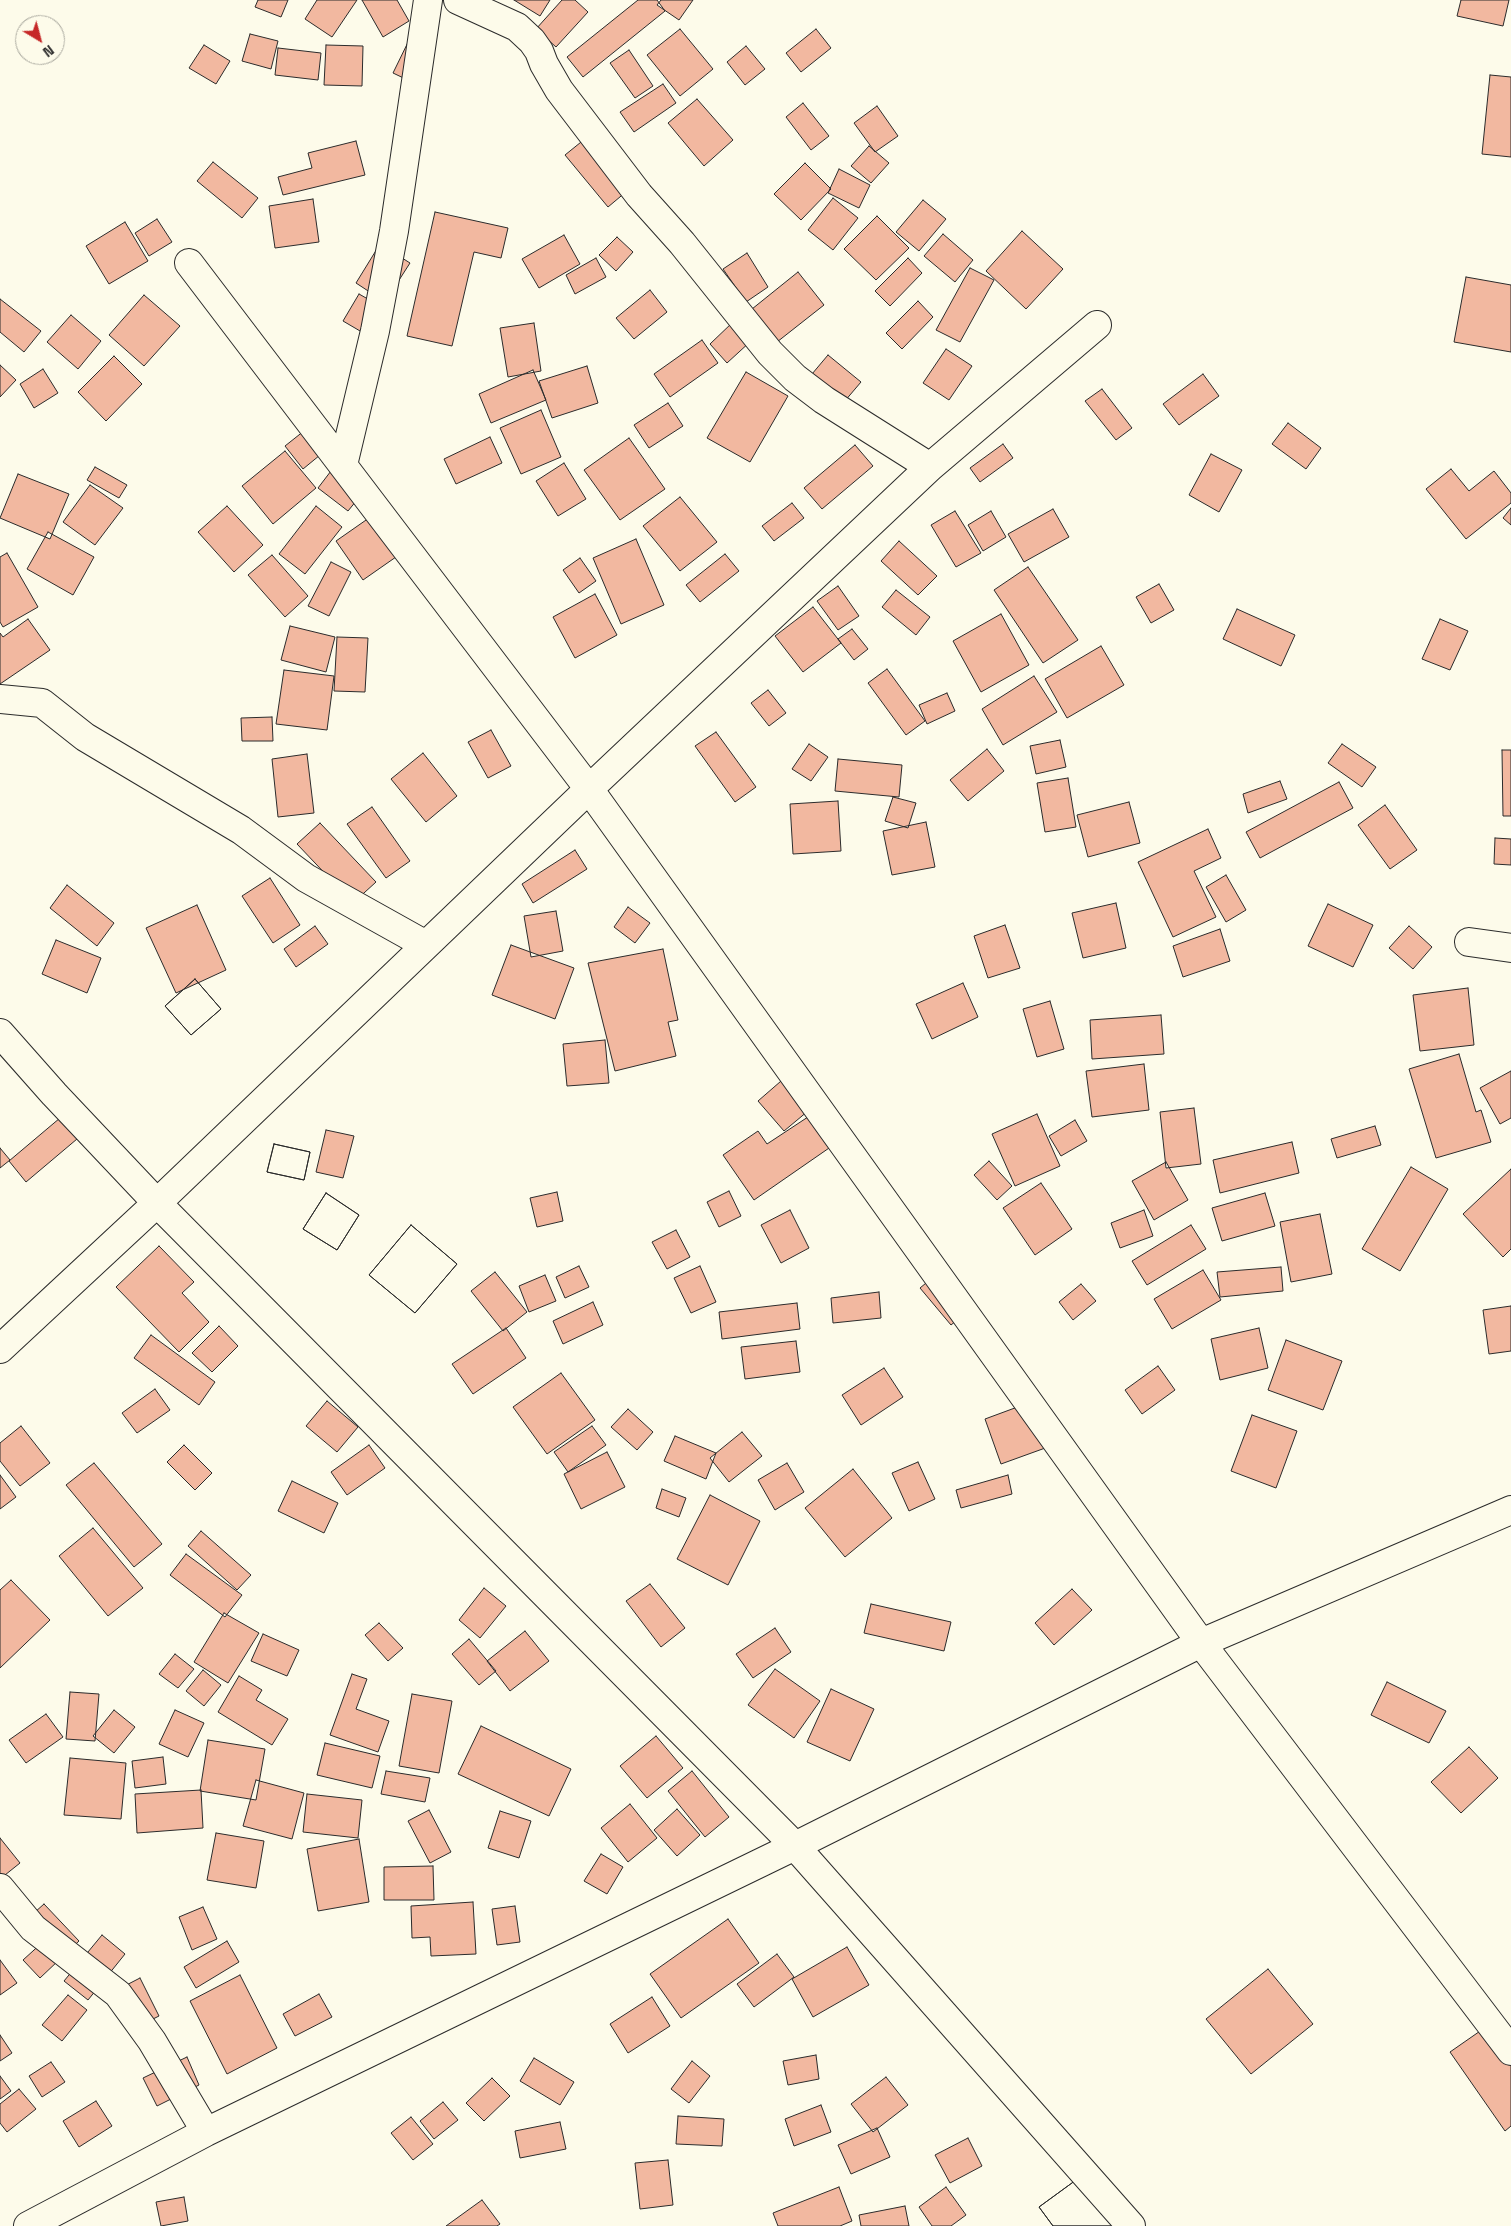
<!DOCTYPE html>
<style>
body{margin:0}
#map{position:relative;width:1511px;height:2226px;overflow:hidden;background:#fdfbea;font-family:"Space Grotesk",sans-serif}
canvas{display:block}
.north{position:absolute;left:15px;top:15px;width:50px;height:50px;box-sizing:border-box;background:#fdfbea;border:1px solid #a9a89e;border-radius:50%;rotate:143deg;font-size:14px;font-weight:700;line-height:20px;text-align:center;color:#2b2b2b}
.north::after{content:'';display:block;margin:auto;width:18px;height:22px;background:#c62828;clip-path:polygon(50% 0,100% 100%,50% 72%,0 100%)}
</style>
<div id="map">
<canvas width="1511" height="2226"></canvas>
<div class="north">N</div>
</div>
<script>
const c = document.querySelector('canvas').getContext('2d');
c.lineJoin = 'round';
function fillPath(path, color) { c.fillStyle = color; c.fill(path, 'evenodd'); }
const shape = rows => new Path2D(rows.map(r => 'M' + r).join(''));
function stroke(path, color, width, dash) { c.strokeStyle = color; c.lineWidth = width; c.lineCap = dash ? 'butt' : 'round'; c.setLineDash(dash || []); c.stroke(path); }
const building = shape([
 [258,0,288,0,281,17,255,7,258,0],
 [317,0,357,0,332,37,305,19,317,0],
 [362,0,397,0,409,21,383,37,362,0],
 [514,0,550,0,540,16,514,0],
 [562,0,575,0,588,12,556,47,536,29,562,0],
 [638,0,657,0,665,11,583,77,567,57,638,0],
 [661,0,693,0,679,20,657,5,661,0],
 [1461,0,1509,0,1503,26,1457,16,1461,0],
 [680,29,713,69,680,96,647,55,680,29],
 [816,29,831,48,801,72,786,53,816,29],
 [414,30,414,83,393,73,414,30],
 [250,34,278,41,271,69,242,61,250,34],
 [204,45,230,61,216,84,189,68,204,45],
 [326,45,363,46,362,86,324,85,326,45],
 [746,46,765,69,745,85,727,62,746,46],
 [278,48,321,53,318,80,275,75,278,48],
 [629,50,653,86,635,98,610,63,629,50],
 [1490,75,1511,77,1511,157,1482,154,1490,75],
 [663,84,676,103,634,132,620,112,663,84],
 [697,99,733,140,704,166,668,123,697,99],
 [803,103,829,136,811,150,786,117,803,103],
 [877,106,898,136,875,152,854,123,877,106],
 [591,134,633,186,608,207,565,155,591,134],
 [356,141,365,175,283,195,278,177,312,168,308,153,356,141],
 [869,146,889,163,871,183,851,166,869,146],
 [213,162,258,198,242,218,197,181,213,162],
 [805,163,831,189,801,220,774,194,805,163],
 [839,169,870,185,859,208,828,193,839,169],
 [833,198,858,218,833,250,808,230,833,198],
 [313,199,319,242,275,248,269,206,313,199],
 [923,200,946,219,919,251,896,232,923,200],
 [435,212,508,228,501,258,474,252,452,346,407,336,435,212],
 [877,216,909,248,876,280,844,249,877,216],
 [157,219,172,242,149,256,135,233,157,219],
 [125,222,148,261,109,284,86,246,125,222],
 [1022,231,1063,269,1026,309,986,271,1022,231],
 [943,234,973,260,955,282,924,256,943,234],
 [564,235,580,264,539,288,522,259,564,235],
 [617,237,633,252,616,271,599,255,617,237],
 [380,244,410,263,385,302,356,283,380,244],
 [747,253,768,287,746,302,723,269,747,253],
 [596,258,606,277,575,294,566,275,596,258],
 [908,258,922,273,890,306,875,291,908,258],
 [970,268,994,280,960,342,936,330,970,268],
 [798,272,824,305,777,342,752,309,798,272],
 [1466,277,1511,285,1511,352,1454,342,1466,277],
 [650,290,667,312,634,339,616,318,650,290],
 [359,294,389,311,372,338,343,321,359,294],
 [144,295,180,326,144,366,109,335,144,295],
 [0,299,41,331,24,352,0,332,0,299],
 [918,301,933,317,902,349,886,333,918,301],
 [71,315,101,341,78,369,47,342,71,315],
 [733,322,751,341,727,363,710,344,733,322],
 [534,323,541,371,508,377,500,328,534,323],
 [702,340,718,363,670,397,654,374,702,340],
 [946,349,972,366,949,400,923,383,946,349],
 [828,355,861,382,844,402,812,374,828,355],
 [114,356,142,384,106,421,78,392,114,356],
 [0,365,16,380,0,397,0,365],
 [587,366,598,403,552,418,539,381,587,366],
 [43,369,58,393,34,408,20,384,43,369],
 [533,370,546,400,491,423,479,394,533,370],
 [746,372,788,396,750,462,707,438,746,372],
 [1203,374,1219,396,1179,425,1163,404,1203,374],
 [1102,389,1132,428,1116,440,1085,401,1102,389],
 [668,403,683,426,649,448,634,425,668,403],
 [541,410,561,457,521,474,500,428,541,410],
 [314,423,331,446,303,469,285,446,314,423],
 [1288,423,1321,448,1306,469,1272,444,1288,423],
 [490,437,502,463,456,484,444,459,490,437],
 [629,438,665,489,620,520,584,470,629,438],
 [1003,444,1013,458,980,482,970,468,1003,444],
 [855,445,873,466,822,509,804,488,855,445],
 [285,451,316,488,273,524,242,486,285,451],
 [1211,454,1242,470,1219,512,1189,495,1211,454],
 [564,463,586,499,558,516,536,481,564,463],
 [95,467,127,485,119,498,87,480,95,467],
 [334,467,365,490,348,511,318,488,334,467],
 [1451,469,1469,491,1494,471,1511,493,1511,503,1466,539,1426,489,1451,469],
 [18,474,69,494,50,539,0,518,18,474],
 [90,485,123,508,95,545,63,522,90,485],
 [680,497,717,542,680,571,643,526,680,497],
 [792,503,804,518,774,541,762,526,792,503],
 [227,506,263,545,234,572,198,532,227,506],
 [316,506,342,527,305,574,279,554,316,506],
 [1511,508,1511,525,1503,518,1511,508],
 [1053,509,1069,537,1024,562,1008,534,1053,509],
 [379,511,406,550,363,580,336,541,379,511],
 [955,511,981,553,956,567,931,525,955,511],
 [991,511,1006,537,983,551,968,525,991,511],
 [48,532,94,557,73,595,27,569,48,532],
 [636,539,664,605,621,624,593,558,636,539],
 [899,541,937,576,918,595,881,561,899,541],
 [7,553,38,607,3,627,0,622,0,557,7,553],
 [725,554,739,571,700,602,686,585,725,554],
 [272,555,308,596,285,617,248,575,272,555],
 [580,558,596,581,579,593,563,570,580,558],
 [331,562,351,572,329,616,308,606,331,562],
 [1028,567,1078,640,1043,663,994,590,1028,567],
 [1159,584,1174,610,1151,623,1136,597,1159,584],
 [838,586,859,616,838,630,817,601,838,586],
 [896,590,930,617,916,635,882,607,896,590],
 [595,594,617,635,575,658,553,617,595,594],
 [813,607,841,643,803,672,775,636,813,607],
 [1237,609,1295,635,1281,666,1223,639,1237,609],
 [1001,614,1029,665,981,692,953,641,1001,614],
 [28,619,50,650,0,684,0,633,3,637,28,619],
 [1440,619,1468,631,1450,670,1422,659,1440,619],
 [290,626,335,637,326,672,281,660,290,626],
 [852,629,868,649,854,660,838,639,852,629],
 [337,637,368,638,365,692,334,691,337,637],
 [1101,646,1124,685,1067,718,1045,679,1101,646],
 [887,669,925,721,906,735,868,683,887,669],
 [284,670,334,676,327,730,276,724,284,670],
 [1034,676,1057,712,1003,745,982,709,1034,676],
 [768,690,786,713,769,726,751,703,768,690],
 [947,693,955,711,927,724,919,705,947,693],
 [272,717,273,741,242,741,241,718,272,717],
 [491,730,511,766,488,778,468,742,491,730],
 [716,732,756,787,735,802,695,746,716,732],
 [1060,740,1066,767,1036,774,1030,746,1060,740],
 [809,744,828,757,811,781,792,769,809,744],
 [1342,744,1376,767,1362,787,1328,763,1342,744],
 [987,749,1004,771,968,801,950,780,987,749],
 [1502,750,1511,750,1511,816,1503,816,1502,750],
 [423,753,457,796,426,822,391,779,423,753],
 [307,754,314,813,278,817,272,759,307,754],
 [838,759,902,765,899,797,835,791,838,759],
 [1068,778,1076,827,1045,832,1037,783,1068,778],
 [1280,781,1287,799,1248,813,1243,794,1280,781],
 [1339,782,1353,808,1260,858,1246,832,1339,782],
 [893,797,916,803,908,828,885,821,893,797],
 [838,801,841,851,793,854,790,804,838,801],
 [1129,802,1140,843,1088,857,1077,815,1129,802],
 [1385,805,1417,850,1390,869,1358,825,1385,805],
 [372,807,410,861,386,878,347,824,372,807],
 [926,822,935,867,892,875,883,831,926,822],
 [320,823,376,882,353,903,297,844,320,823],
 [1208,829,1221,858,1194,871,1216,917,1173,937,1138,862,1208,829],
 [1495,838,1511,839,1511,865,1494,864,1495,838],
 [575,850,587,869,533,903,522,884,575,850],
 [1226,875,1246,910,1226,922,1206,887,1226,875],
 [270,878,300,925,273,943,242,896,270,878],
 [67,885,114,923,97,946,50,908,67,885],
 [1116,903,1126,948,1083,958,1072,913,1116,903],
 [1328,904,1373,925,1353,967,1308,946,1328,904],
 [197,905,226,970,176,993,146,928,197,905],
 [628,907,650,923,635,943,614,927,628,907],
 [556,911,563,951,531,957,524,916,556,911],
 [1005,925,1020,968,988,978,974,936,1005,925],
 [315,926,328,944,296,967,284,949,315,926],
 [1409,926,1432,947,1413,969,1389,948,1409,926],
 [1220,929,1230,961,1183,977,1173,946,1220,929],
 [56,940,101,958,87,993,42,974,56,940],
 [511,945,574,968,555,1019,492,995,511,945],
 [663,949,678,1020,668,1022,676,1056,615,1071,588,963,663,949],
 [195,979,221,1009,191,1035,165,1006,195,979],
 [195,979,221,1009,191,1035,165,1006,195,979],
 [963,983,978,1017,932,1039,916,1004,963,983],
 [1468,988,1474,1045,1420,1051,1413,995,1468,988],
 [1050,1001,1064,1049,1037,1057,1023,1009,1050,1001],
 [1161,1015,1164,1054,1092,1059,1090,1020,1161,1015],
 [605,1040,609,1083,567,1086,563,1044,605,1040],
 [1459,1054,1476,1112,1481,1110,1491,1142,1436,1158,1409,1069,1459,1054],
 [1144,1064,1149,1110,1092,1117,1086,1071,1144,1064],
 [1511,1071,1511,1118,1500,1124,1480,1088,1511,1071],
 [788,1075,814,1106,784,1131,758,1101,788,1075],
 [1194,1108,1201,1164,1166,1168,1160,1112,1194,1108],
 [1037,1114,1060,1166,1015,1186,992,1134,1037,1114],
 [811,1115,832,1146,754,1200,723,1155,758,1131,767,1144,811,1115],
 [60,1118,77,1139,26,1182,9,1161,60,1118],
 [1075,1120,1087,1141,1061,1156,1049,1136,1075,1120],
 [1375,1126,1381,1145,1337,1158,1331,1139,1375,1126],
 [326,1130,354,1136,343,1178,316,1172,326,1130],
 [1292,1142,1299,1173,1220,1193,1213,1160,1292,1142],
 [274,1144,310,1152,304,1180,267,1172,274,1144],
 [274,1144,310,1152,304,1180,267,1172,274,1144],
 [0,1148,10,1160,0,1168,0,1148],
 [989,1161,1012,1186,997,1200,974,1175,989,1161],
 [1166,1162,1188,1200,1154,1220,1132,1181,1166,1162],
 [1411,1167,1448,1189,1400,1271,1362,1249,1411,1167],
 [1511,1169,1511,1249,1503,1257,1463,1214,1511,1169],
 [1041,1183,1072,1229,1035,1255,1003,1208,1041,1183],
 [729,1191,741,1216,719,1227,707,1202,729,1191],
 [557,1192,563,1221,537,1227,530,1198,557,1192],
 [326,1193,359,1215,337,1250,303,1229,326,1193],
 [326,1193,359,1215,337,1250,303,1229,326,1193],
 [1265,1193,1275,1226,1222,1241,1212,1208,1265,1193],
 [790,1210,809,1248,781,1263,761,1225,790,1210],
 [1144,1210,1153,1236,1120,1248,1111,1223,1144,1210],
 [1320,1214,1332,1274,1291,1282,1280,1222,1320,1214],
 [411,1225,457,1264,415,1313,369,1275,411,1225],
 [411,1225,457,1264,415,1313,369,1275,411,1225],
 [1191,1225,1206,1249,1147,1285,1132,1261,1191,1225],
 [676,1230,690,1257,667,1269,652,1242,676,1230],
 [159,1246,194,1282,182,1293,209,1322,179,1352,116,1287,159,1246],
 [579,1266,589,1287,565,1298,556,1277,579,1266],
 [700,1266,716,1302,691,1313,674,1278,700,1266],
 [1281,1267,1283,1291,1220,1297,1217,1272,1281,1267],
 [1203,1270,1221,1300,1172,1329,1154,1299,1203,1270],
 [495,1272,527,1312,503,1331,471,1291,495,1272],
 [937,1274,968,1311,951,1325,920,1288,937,1274],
 [545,1275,556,1301,529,1312,519,1286,545,1275],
 [1081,1284,1096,1301,1073,1320,1059,1302,1081,1284],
 [879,1292,881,1318,833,1323,831,1298,879,1292],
 [593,1302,603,1325,563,1344,553,1321,593,1302],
 [797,1303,800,1329,722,1339,719,1312,797,1303],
 [1511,1306,1511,1351,1489,1354,1483,1310,1511,1306],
 [219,1326,238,1346,212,1372,192,1353,219,1326],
 [506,1328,526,1358,473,1394,452,1364,506,1328],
 [1259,1328,1268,1368,1220,1380,1211,1339,1259,1328],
 [151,1335,215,1382,199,1405,134,1358,151,1335],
 [1286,1340,1342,1361,1323,1410,1268,1390,1286,1340],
 [796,1341,800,1372,745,1379,741,1347,796,1341],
 [1158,1366,1175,1390,1142,1414,1125,1390,1158,1366],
 [884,1368,903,1397,861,1425,842,1395,884,1368],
 [561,1373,595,1420,547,1454,513,1407,561,1373],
 [155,1389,170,1410,137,1433,122,1413,155,1389],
 [327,1401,358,1427,337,1452,306,1426,327,1401],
 [1031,1402,1048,1447,1001,1464,985,1419,1031,1402],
 [628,1409,653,1432,637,1450,611,1427,628,1409],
 [1252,1415,1297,1431,1276,1488,1231,1471,1252,1415],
 [21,1426,50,1463,20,1486,0,1461,0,1443,21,1426],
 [592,1426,606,1445,568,1472,554,1452,592,1426],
 [742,1432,762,1456,729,1482,710,1458,742,1432],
 [675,1436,716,1453,706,1479,664,1461,675,1436],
 [184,1445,212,1473,195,1490,167,1462,184,1445],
 [369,1445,385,1468,347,1495,331,1472,369,1445],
 [607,1452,625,1487,581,1509,564,1474,607,1452],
 [918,1462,935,1499,909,1511,892,1473,918,1462],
 [94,1463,162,1544,134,1567,66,1485,94,1463],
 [787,1463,804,1492,775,1510,758,1480,787,1463],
 [853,1469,892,1518,845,1557,805,1508,853,1469],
 [0,1475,16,1497,0,1509,0,1475],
 [1008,1475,1012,1494,961,1508,956,1490,1008,1475],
 [292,1481,338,1503,324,1533,278,1511,292,1481],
 [662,1489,686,1498,679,1517,656,1508,662,1489],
 [710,1495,760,1521,728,1585,677,1559,710,1495],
 [93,1528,143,1588,108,1616,59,1556,93,1528],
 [201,1531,251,1575,237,1590,188,1546,201,1531],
 [186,1554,242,1595,225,1617,170,1575,186,1554],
 [11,1580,50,1620,0,1668,0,1590,11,1580],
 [650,1584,685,1628,661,1647,626,1601,650,1584],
 [484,1588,506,1606,480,1638,459,1620,484,1588],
 [1072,1589,1092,1610,1054,1645,1035,1623,1072,1589],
 [871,1604,951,1622,944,1651,864,1633,871,1604],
 [224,1613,259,1633,228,1683,194,1662,224,1613],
 [379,1623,403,1648,388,1661,365,1635,379,1623],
 [775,1628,791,1652,753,1678,736,1654,775,1628],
 [525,1631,549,1661,510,1691,487,1661,525,1631],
 [263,1634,299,1650,287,1676,251,1661,263,1634],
 [469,1639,496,1671,479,1685,452,1654,469,1639],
 [175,1654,194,1669,178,1688,159,1674,175,1654],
 [775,1669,820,1701,794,1738,748,1705,775,1669],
 [203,1670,221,1685,204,1706,186,1691,203,1670],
 [352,1674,367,1679,356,1709,389,1721,378,1752,330,1735,352,1674],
 [239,1676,262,1690,256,1700,288,1719,272,1745,218,1712,239,1676],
 [1387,1682,1446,1711,1429,1743,1371,1715,1387,1682],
 [831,1689,874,1709,850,1761,807,1742,831,1689],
 [70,1692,99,1694,95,1741,66,1739,70,1692],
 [412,1694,452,1701,439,1773,399,1766,412,1694],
 [114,1710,135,1727,114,1753,93,1736,114,1710],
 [175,1710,204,1723,188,1757,159,1744,175,1710],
 [46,1714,63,1737,26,1763,9,1740,46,1714],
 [481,1726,571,1769,549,1816,458,1774,481,1726],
 [656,1736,683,1768,647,1798,620,1766,656,1736],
 [208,1740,265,1749,256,1800,200,1791,208,1740],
 [325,1743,380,1756,372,1788,317,1775,325,1743],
 [1469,1747,1498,1778,1461,1813,1431,1782,1469,1747],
 [163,1757,166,1784,135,1788,132,1761,163,1757],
 [70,1758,126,1763,121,1819,64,1815,70,1758],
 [386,1771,430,1778,425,1802,381,1794,386,1771],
 [692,1771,729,1817,705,1837,668,1791,692,1771],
 [256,1780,304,1793,292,1839,243,1826,256,1780],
 [201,1790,203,1828,137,1833,135,1794,201,1790],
 [307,1794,362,1800,358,1838,303,1832,307,1794],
 [630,1804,657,1838,628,1862,601,1828,630,1804],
 [677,1809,700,1835,677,1856,654,1830,677,1809],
 [429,1810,451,1852,430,1863,408,1821,429,1810],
 [500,1811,531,1821,519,1858,488,1848,500,1811],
 [216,1833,264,1841,256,1888,207,1880,216,1833],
 [0,1838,20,1863,0,1879,0,1838],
 [359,1839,369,1902,318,1911,307,1849,359,1839],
 [601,1854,623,1867,607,1894,584,1881,601,1854],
 [433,1866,434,1900,384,1900,384,1867,433,1866],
 [473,1902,476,1954,431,1956,430,1937,412,1938,411,1906,473,1902],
 [44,1904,79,1941,40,1978,23,1960,44,1941,25,1921,44,1904],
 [515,1906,520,1942,497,1945,492,1909,515,1906],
 [203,1907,217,1939,192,1950,179,1917,203,1907],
 [728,1919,759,1963,681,2018,650,1974,728,1919],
 [102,1935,125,1954,88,2000,64,1981,102,1935],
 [227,1941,239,1962,196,1988,184,1967,227,1941],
 [847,1947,869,1985,813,2017,792,1979,847,1947],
 [777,1954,794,1977,754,2007,737,1984,777,1954],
 [0,1960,17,1983,0,1995,0,1960],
 [1268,1969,1313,2024,1251,2074,1206,2019,1268,1969],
 [240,1975,277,2048,227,2074,190,2001,240,1975],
 [140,1978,159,2016,131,2030,111,1993,140,1978],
 [319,1994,332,2017,295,2036,283,2014,319,1994],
 [68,1995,87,2010,62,2041,42,2025,68,1995],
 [652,1997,670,2026,628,2053,610,2024,652,1997],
 [1496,2020,1511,2043,1511,2126,1505,2131,1450,2052,1496,2020],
 [0,2035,12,2053,0,2061,0,2035],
 [816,2055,819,2079,788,2085,783,2061,816,2055],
 [187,2057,199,2085,157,2106,143,2078,187,2057],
 [534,2058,574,2082,560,2105,520,2081,534,2058],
 [692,2061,710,2076,689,2103,671,2089,692,2061],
 [51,2062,65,2082,42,2097,29,2076,51,2062],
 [0,2076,11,2091,0,2099,0,2076],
 [886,2077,908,2105,873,2132,851,2104,886,2077],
 [492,2078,510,2096,484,2121,466,2103,492,2078],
 [19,2089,36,2109,7,2132,0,2123,0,2104,19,2089],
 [96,2101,112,2126,79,2147,63,2121,96,2101],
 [443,2102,458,2120,434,2139,420,2121,443,2102],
 [821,2105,831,2132,794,2146,785,2119,821,2105],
 [678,2116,724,2119,722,2146,676,2144,678,2116],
 [411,2117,433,2144,413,2160,391,2133,411,2117],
 [560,2122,566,2149,520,2158,515,2131,560,2122],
 [877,2128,890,2157,851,2174,838,2145,877,2128],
 [968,2138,982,2166,950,2183,935,2155,968,2138],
 [668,2160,673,2205,640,2209,635,2163,668,2160],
 [1087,2172,1125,2226,1053,2226,1039,2207,1087,2172],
 [1087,2172,1125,2226,1053,2226,1039,2207,1087,2172],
 [839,2187,852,2221,840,2226,778,2226,773,2213,839,2187],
 [946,2187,966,2215,951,2226,932,2226,919,2207,946,2187],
 [184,2197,188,2221,161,2226,156,2202,184,2197],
 [482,2200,500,2224,497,2226,446,2226,482,2200],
 [905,2206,909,2226,861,2226,859,2215,905,2206]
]);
const minor = shape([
 [458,0,517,27,532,41,539,51,544,64,559,90,639,195,682,243,770,353,795,378,824,400,930,467],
 [189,263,589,789,1201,1643,1511,2051],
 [343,465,375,331,394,231,428,0],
 [0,699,42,703,85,737,241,830,306,878,426,945],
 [1469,942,1511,948],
 [0,1033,54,1094,157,1203,795,1846,1131,2226],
 [0,1349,157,1203,589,789,930,467,1097,325],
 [0,1888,33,1928,118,1994,152,2041,206,2132],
 [28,2226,206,2132,795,1846,1201,1643,1511,1510]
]);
fillPath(building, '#f2b8a0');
stroke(building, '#2b2b2b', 1);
stroke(minor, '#2b2b2b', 30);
stroke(minor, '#fdfbea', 28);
</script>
